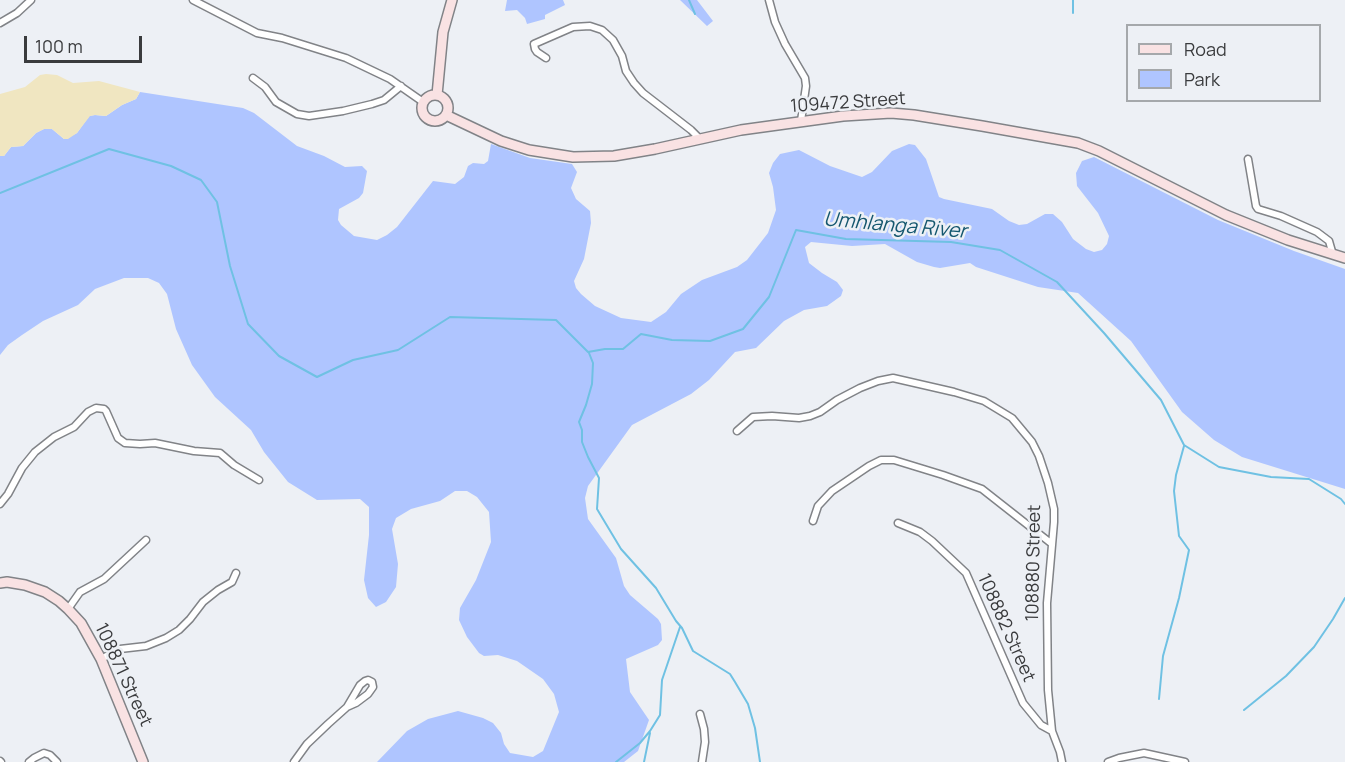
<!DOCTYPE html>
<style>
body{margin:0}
#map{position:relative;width:1345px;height:762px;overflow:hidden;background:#edf0f5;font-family:Manrope,sans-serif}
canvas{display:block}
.legend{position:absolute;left:1126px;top:24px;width:195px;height:78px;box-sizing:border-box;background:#edf0f5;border:2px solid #a5a8ab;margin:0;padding:8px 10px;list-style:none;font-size:18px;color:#3a3b3d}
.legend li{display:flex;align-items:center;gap:12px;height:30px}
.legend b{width:30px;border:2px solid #a5a8ab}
.scale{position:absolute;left:24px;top:36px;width:118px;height:27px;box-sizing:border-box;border:3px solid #3a3b3d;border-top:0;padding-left:8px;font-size:18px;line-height:21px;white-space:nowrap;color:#3a3b3d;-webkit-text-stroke:4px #edf0f5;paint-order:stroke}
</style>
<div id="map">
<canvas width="1345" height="762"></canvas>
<ul class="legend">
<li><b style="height:8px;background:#f9e2e3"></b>Road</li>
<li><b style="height:16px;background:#afc5ff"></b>Park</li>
</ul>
<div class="scale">100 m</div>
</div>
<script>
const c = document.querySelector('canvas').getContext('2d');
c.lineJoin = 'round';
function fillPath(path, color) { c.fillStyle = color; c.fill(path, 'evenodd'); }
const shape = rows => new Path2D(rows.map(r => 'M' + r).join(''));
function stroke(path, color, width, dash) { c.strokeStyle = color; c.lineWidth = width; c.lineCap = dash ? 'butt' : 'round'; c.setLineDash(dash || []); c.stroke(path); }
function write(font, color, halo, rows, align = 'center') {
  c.font = font + ' Manrope,sans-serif'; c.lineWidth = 5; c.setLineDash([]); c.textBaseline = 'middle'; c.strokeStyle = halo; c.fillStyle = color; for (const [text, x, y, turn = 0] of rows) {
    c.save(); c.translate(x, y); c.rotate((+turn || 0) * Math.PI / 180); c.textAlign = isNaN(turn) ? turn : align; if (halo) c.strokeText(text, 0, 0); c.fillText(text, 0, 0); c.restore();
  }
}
const green = shape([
 [507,0,563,0,565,5,545,15,545,19,527,24,525,18,517,10,505,11],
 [680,0,697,0,713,21,707,26],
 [140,92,243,108,254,113,297,146,324,156,345,167,362,166,367,171,363,193,359,198,339,209,338,220,341,225,354,236,377,240,387,235,397,227,433,181,455,184,464,177,468,166,473,163,484,164,488,161,491,144,530,158,572,164,577,172,571,188,576,199,590,211,591,223,584,259,574,281,576,288,581,294,595,306,621,318,651,322,666,312,681,294,702,280,737,267,747,260,768,233,776,210,773,187,769,173,773,163,780,154,799,150,830,166,862,177,872,172,892,151,909,144,915,145,926,159,939,197,944,199,992,209,1009,221,1019,225,1027,224,1045,214,1053,214,1062,222,1073,239,1086,249,1094,252,1102,250,1107,244,1109,236,1098,213,1077,186,1076,173,1082,161,1094,157,1218,220,1294,251,1345,269,1345,489,1242,457,1214,440,1182,412,1131,341,1078,293,1038,287,976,267,970,263,940,268,934,267,917,262,885,244,852,246,811,242,805,247,809,263,822,273,837,282,843,290,841,296,827,306,804,310,784,321,756,348,735,352,709,380,691,394,632,425,588,486,585,498,588,519,616,558,624,586,630,595,658,619,661,624,662,640,658,645,626,659,630,692,649,720,638,751,624,762,377,762,407,731,428,719,458,711,483,718,493,723,501,733,504,744,510,753,533,757,543,751,559,712,554,694,543,679,517,661,498,655,484,656,479,653,467,637,459,620,460,608,476,580,491,542,489,512,477,497,467,491,455,491,440,501,411,509,396,518,392,529,398,564,396,587,386,602,376,607,368,598,364,580,369,535,369,507,360,499,317,500,288,482,264,452,251,430,215,397,192,365,176,329,167,294,159,283,148,278,124,278,95,289,78,305,43,321,22,335,8,345,0,355,0,156,4,156,11,147,23,146,36,133,44,129,52,129,64,139,77,133,89,116,95,115,106,116,122,105,136,99]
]);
const sand = shape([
 [46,74,57,75,73,83,99,81,140,92,136,99,122,105,106,116,95,115,90,116,77,133,68,139,64,139,52,129,44,129,36,133,23,146,11,147,4,156,0,156,0,94,25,87,40,75]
]);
const stream = shape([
 [689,0,695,14],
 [1073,13,1073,0],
 [0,193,109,149,171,166,201,180,217,202,230,266,248,324,279,356,317,377,353,360,398,350,450,317,556,320,588,352,605,349,623,349,641,334,672,340,710,341,743,329,769,297,796,230,846,239,951,242,1000,250,1057,282,1104,333,1161,400,1184,445,1219,467,1271,477,1309,479,1341,499,1345,504],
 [589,353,593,363,592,384,586,405,579,422,582,430,582,442,588,457,599,478,597,509,621,549,656,588,676,621,682,628,693,651,730,674,735,682,748,704,755,728,760,762],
 [1159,699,1163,656,1179,598,1189,550,1179,536,1174,491,1176,475,1184,446],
 [1244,710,1286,676,1314,647,1333,619,1345,598],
 [616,762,640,743,650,731,660,715,662,680,680,627],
 [644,762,650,733]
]);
const street = shape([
 [193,0,257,33,282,38,346,58,390,79,423,102],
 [769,0,775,22,785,44,805,78,806,86,801,121],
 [0,23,17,13,31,0],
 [546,58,537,52,535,49,534,44,573,27,590,26,602,30,613,40,622,56,626,71,634,83,643,93,691,130,700,139],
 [253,78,265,87,276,102,297,114,309,116,343,111,372,104,384,100,401,86],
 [1248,159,1256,206,1258,209,1281,216,1317,232,1329,241,1333,255],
 [737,431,753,417,772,416,799,418,810,416,820,412,837,400,860,388,878,381,893,378,954,392,984,401,1012,418,1032,442,1039,456,1048,483,1054,509,1054,522,1047,603,1048,690,1052,731,1060,752,1062,762],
 [0,504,8,494,22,468,35,452,54,437,74,427,88,412,96,408,104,409,106,411,118,438,125,443,140,444,155,443,194,451,220,453,234,465,259,480],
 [813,521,818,506,832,491,869,466,881,460,894,460,943,475,982,489,1052,544],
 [898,523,920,532,932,541,966,573,1023,703,1041,725,1052,731],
 [68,609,80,592,104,579,146,540],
 [101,659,120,649,146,646,166,638,179,630,190,619,203,602,218,590,232,582,236,573],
 [700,714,704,729,705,742,702,762],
 [0,761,1,762],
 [29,762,34,758,44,753,50,755,57,762],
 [294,762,307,744,328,724,347,707,356,703,368,694,373,687,372,682,368,680,365,681,360,685,347,707],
 [1108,762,1119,758,1144,753,1185,762]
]);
const secondary = shape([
 '422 108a13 13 0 1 1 26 0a13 13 0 1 1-26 0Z',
 [437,95,443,32,452,0],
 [446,115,501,141,529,150,573,157,614,156,655,149,741,130,843,116,891,113,914,115,982,126,1078,143,1099,151,1226,215,1288,240,1345,258],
 [0,583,7,582,25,585,45,592,59,601,68,609,81,623,101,659,143,762]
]);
const streetNames = [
 ["109472 Street",848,103,-4],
 ["108880 Street",1034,563,-89],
 ["108882 Street",1006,628,66],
 ["108871 Street",123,675,65]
];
const waterNames = [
 ["Umhlanga River",895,226,5]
];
fillPath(green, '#afc5ff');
fillPath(sand, '#f0e6c1');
stroke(stream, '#6fc1e3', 2);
stroke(street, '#818387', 9);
stroke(secondary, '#818387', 12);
stroke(street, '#fff', 6);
stroke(secondary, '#f9e2e3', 9);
write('18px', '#3a3b3d', '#edf0f5', streetNames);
write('italic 20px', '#15576f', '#edf0f5', waterNames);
</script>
